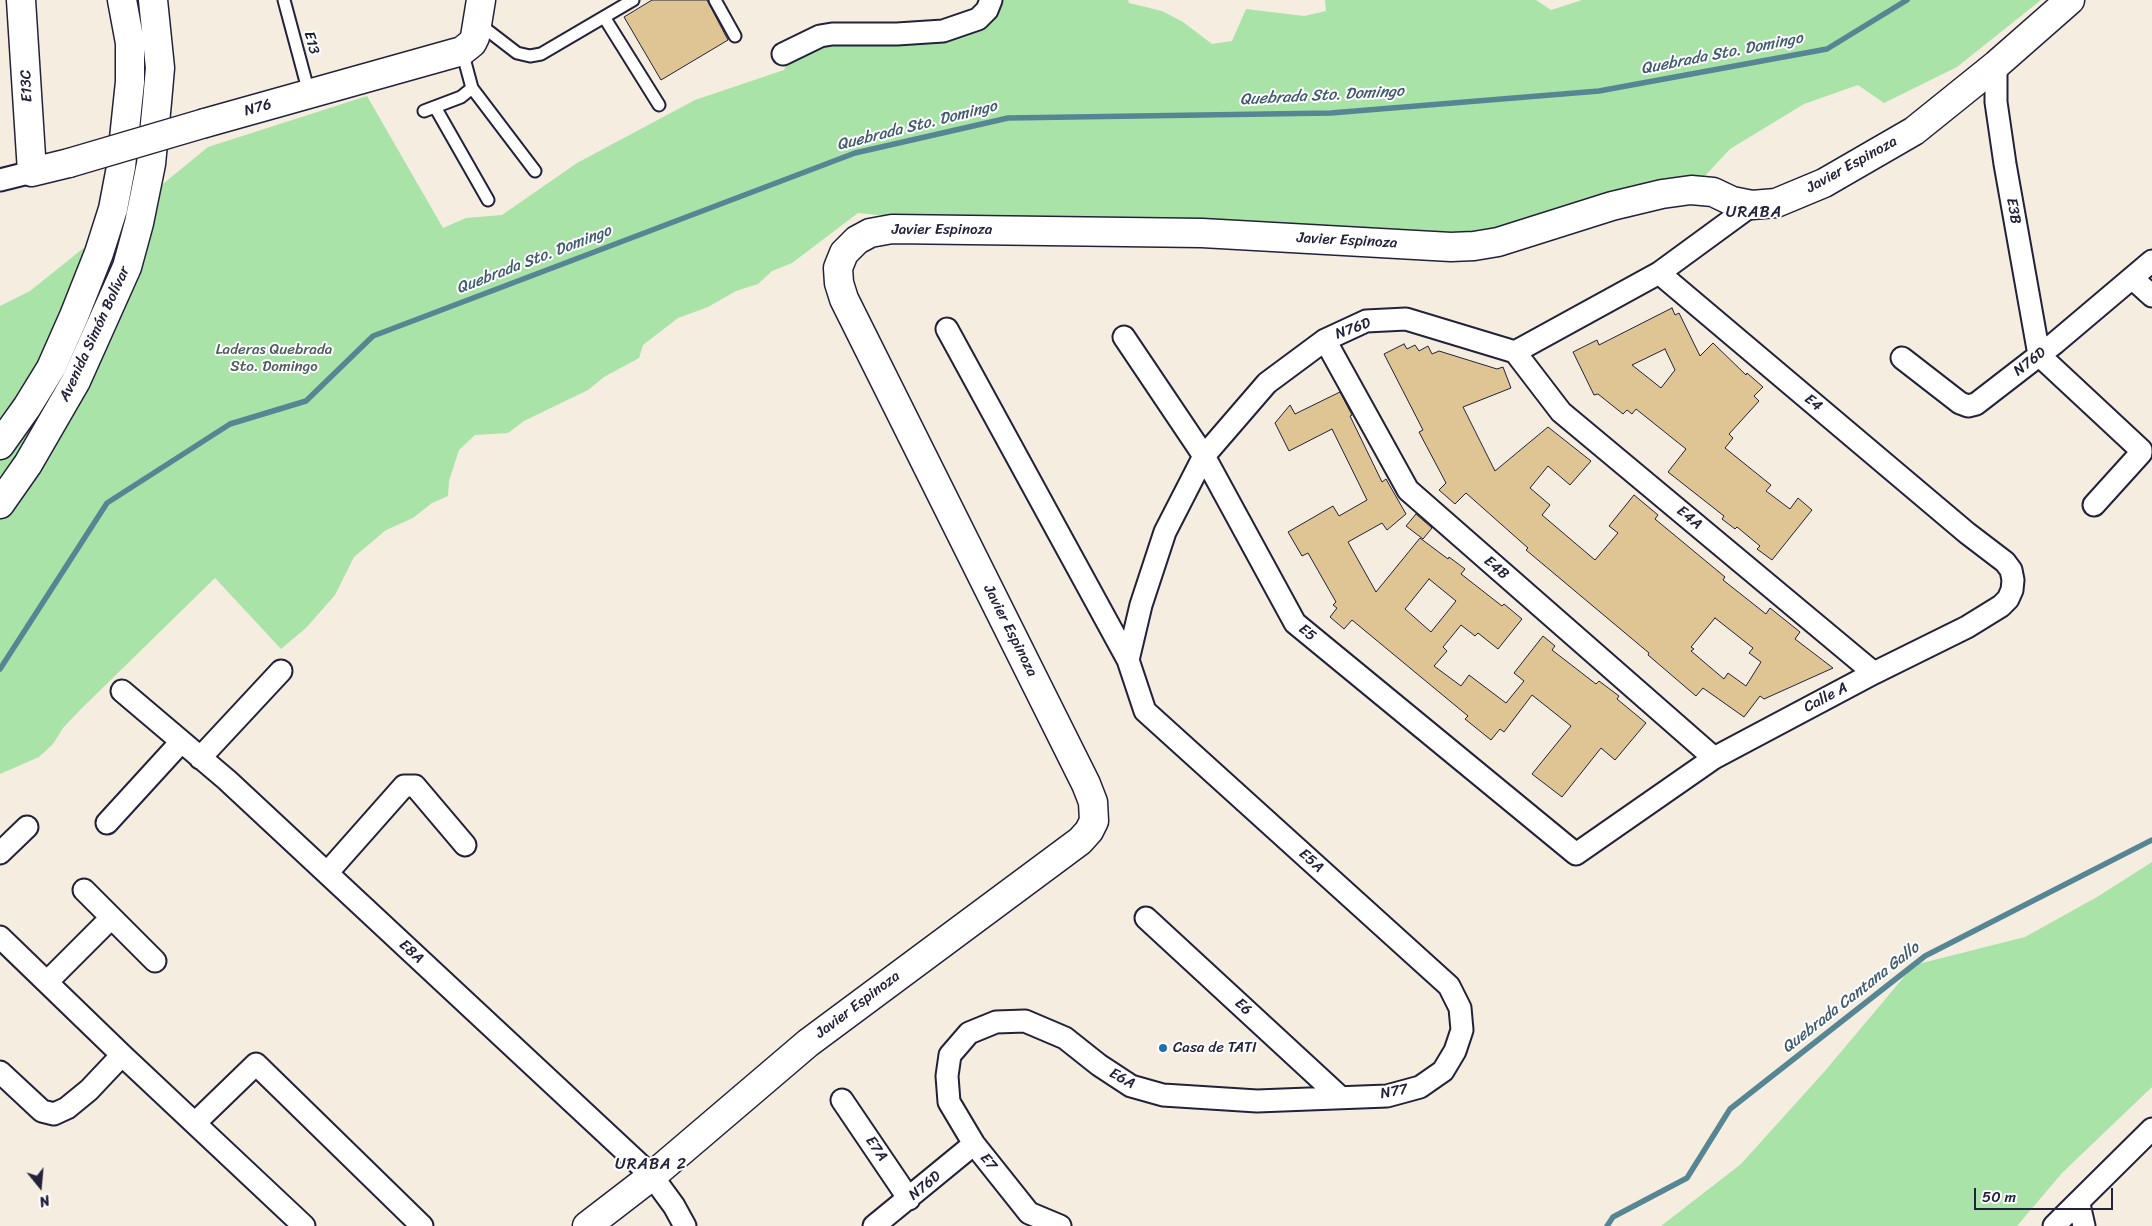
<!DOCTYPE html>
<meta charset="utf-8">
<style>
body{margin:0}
#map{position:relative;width:2152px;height:1226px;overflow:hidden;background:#f5eddf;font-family:Sriracha,sans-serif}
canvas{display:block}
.north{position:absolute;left:15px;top:1161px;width:50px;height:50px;-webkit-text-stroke:4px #fff;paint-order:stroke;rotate:163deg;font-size:14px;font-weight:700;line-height:20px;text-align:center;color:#22223b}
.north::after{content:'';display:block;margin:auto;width:18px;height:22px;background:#22223b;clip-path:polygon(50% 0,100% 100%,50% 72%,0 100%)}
.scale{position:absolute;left:1974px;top:1188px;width:139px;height:22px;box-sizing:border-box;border:2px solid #22223b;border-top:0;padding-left:6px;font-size:15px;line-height:18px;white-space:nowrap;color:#22223b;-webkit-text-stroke:4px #fff;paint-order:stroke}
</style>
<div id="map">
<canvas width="2152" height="1226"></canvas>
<div class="north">N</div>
<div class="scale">50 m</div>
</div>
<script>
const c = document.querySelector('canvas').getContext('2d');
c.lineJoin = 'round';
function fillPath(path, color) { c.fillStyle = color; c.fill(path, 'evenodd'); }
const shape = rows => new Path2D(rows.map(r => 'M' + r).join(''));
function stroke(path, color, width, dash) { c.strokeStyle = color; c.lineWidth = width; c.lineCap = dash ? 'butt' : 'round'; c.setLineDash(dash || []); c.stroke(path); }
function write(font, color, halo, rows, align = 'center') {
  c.font = font + ' Sriracha,sans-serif'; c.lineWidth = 4; c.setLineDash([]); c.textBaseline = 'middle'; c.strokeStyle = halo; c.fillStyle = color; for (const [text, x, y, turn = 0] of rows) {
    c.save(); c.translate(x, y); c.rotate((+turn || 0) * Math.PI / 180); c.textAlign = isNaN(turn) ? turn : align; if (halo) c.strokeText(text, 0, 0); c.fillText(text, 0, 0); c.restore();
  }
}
const green = shape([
 [139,0,150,0,142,201,208,147,367,96,443,228,466,218,502,215,577,163,695,100,784,70,801,33,887,37,937,32,992,0,1128,0,1129,3,1162,11,1183,22,1212,44,1232,41,1246,9,1304,16,1326,11,1325,0,1536,0,1551,10,1582,0,2041,0,1957,67,1884,103,1858,85,1804,104,1730,149,1702,179,1478,235,887,216,858,213,792,263,772,271,758,284,736,291,708,307,678,318,643,345,639,358,604,377,588,390,524,421,508,433,475,435,459,450,449,481,448,496,432,503,413,518,386,530,354,557,335,595,306,628,281,649,215,578,81,709,63,728,53,744,39,757,0,774,0,306,30,291,126,214,134,184,143,116,145,66],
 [2152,862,2152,1087,2062,1173,2017,1226,1661,1226,1741,1164,1824,1072,1914,965,2025,937,2097,897]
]);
const stream = shape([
 [0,669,107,503,230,424,306,401,373,336,855,153,1008,118,1331,113,1599,91,1827,49,1907,0],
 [1607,1226,1613,1217,1687,1178,1730,1109,1925,956,2152,840]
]);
const building = shape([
 [652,0,707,0,728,40,661,80,624,17,652,0],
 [1672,308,1675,315,1679,313,1700,356,1713,343,1746,375,1747,373,1763,387,1754,396,1759,401,1729,434,1733,438,1725,448,1771,485,1766,491,1790,509,1798,498,1812,510,1772,560,1757,549,1760,546,1737,527,1735,529,1722,519,1724,516,1668,472,1686,449,1636,409,1632,414,1627,410,1623,414,1598,394,1594,395,1573,352,1597,340,1599,345,1672,308],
 [1665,349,1675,370,1661,388,1632,365,1665,349],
 [1404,344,1407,349,1415,345,1419,351,1428,346,1432,354,1439,351,1497,369,1503,367,1511,388,1463,407,1495,471,1548,427,1591,461,1570,485,1548,466,1530,488,1550,505,1542,515,1595,560,1618,533,1609,526,1634,495,1658,515,1655,519,1725,577,1723,580,1766,614,1770,608,1800,632,1795,639,1833,668,1764,699,1760,696,1744,717,1703,688,1696,696,1648,655,1649,653,1526,550,1528,548,1466,493,1455,504,1439,490,1446,483,1419,432,1423,430,1384,354,1404,344],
 [1715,618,1753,648,1749,653,1761,662,1746,686,1728,673,1724,679,1691,651,1694,649,1691,647,1715,618],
 [1340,392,1352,415,1350,416,1382,482,1386,479,1406,514,1387,530,1382,523,1348,542,1376,592,1420,538,1448,559,1449,557,1465,569,1461,574,1502,606,1504,604,1522,619,1498,649,1478,633,1475,636,1461,625,1443,647,1447,651,1434,666,1461,686,1469,675,1506,703,1524,681,1514,673,1543,636,1555,646,1552,650,1596,684,1599,681,1619,696,1617,699,1646,723,1615,760,1601,748,1562,797,1532,774,1571,726,1532,695,1504,732,1500,729,1491,740,1465,719,1468,716,1352,620,1344,629,1330,617,1337,608,1333,605,1336,602,1308,553,1302,556,1288,532,1333,506,1339,516,1367,500,1332,429,1289,451,1275,423,1290,405,1295,414,1340,392],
 [1429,579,1456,601,1431,632,1405,609,1429,579],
 [1416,514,1432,528,1423,539,1406,526,1416,514]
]);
const lane = shape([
 [284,0,309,93],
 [715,0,735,36],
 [604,17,659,105],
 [478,23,517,53,530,56,541,54,633,0],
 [472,88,535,171],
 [435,107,488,200],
 [424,111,461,97,472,88,462,51]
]);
const street = shape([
 [783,54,820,36,832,34,897,34,943,31,978,19,987,10,991,0],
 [1996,65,1996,102,2005,164,2039,355,2141,450,2141,453,2094,505],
 [0,180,32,172],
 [2132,278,2152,296],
 [947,329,1128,660,1145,711,1449,986,1460,1008,1462,1030,1455,1051,1443,1071,1420,1087,1387,1096,1257,1101,1163,1095,1131,1086,1099,1065,1065,1038,1025,1021,996,1022,969,1033,950,1055,947,1076,949,1102,974,1144,1029,1213,1060,1226],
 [1124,337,1204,456,1295,623,1576,854,1714,758,1874,673,1967,627,2001,606,2008,599,2012,590,2013,580,2011,570,2005,562,1967,533,1659,273],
 [1325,340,1408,490,1714,758],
 [1515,352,1561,412,1874,673],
 [1902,358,1960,403,1968,406,1976,404,2055,343,2152,261],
 [1128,660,1141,605,1165,532,1204,456,1267,383,1325,340,1366,321,1406,319,1515,352,1659,273,1752,205],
 [122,691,227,780,652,1176,674,1206,685,1226],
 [200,758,281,671],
 [107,823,181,742],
 [0,853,27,827],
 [327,873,404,786,415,786,465,845],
 [84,890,155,961],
 [1146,918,1340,1097],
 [0,937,122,1055,304,1226],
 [47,982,111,918],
 [0,1072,42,1111,54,1114,67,1108,89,1090,122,1055],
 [842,1100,909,1199],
 [195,1123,256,1064,422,1226],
 [2079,1204,2084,1226],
 [874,1226,974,1144],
 [2054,1226,2152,1129]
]);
const secondary = shape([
 [21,0,32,172,69,163],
 [205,123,462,51,472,43,475,37,481,0],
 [587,1226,652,1176,808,1043,1080,841,1089,831,1094,821,1093,802,1086,784,844,299,839,283,838,268,844,253,857,240,870,233,892,229,1202,233,1451,247,1474,246,1498,242,1612,206,1662,194,1691,190,1713,192,1732,201,1752,205,1776,203,1824,183,1914,131,1996,65,2070,0]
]);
const highway = shape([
 [0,445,27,407,51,368,74,316,99,253,113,209,121,167,130,82,130,43,122,0],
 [0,504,28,464,76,381,127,267,139,223,151,164,157,102,160,68,153,0]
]);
const secondaryBridge = shape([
 [69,163,205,123]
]);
const markers = [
 [1163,1048,5,"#1f6fb2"]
];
const streetNames = [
 ["E13",311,43,75],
 ["E13C",27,86,-93],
 ["N76",258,108,-16],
 ["Javier Espinoza",1852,165,-29],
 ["E3B",2013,211,80],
 ["Javier Espinoza",942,230],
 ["Javier Espinoza",1347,241,3],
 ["N76D",1353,329,-20],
 ["Avenida Simón Bolívar",95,334,-65],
 ["N76D",2030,362,-38],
 ["E4",1813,403,40],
 ["E4A",1689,518,40],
 ["E4B",1496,568,41],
 ["Javier Espinoza",1010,631,63],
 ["E5",1307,633,40],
 ["Calle A",1826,698,-28],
 ["E5A",1311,861,42],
 ["E8A",411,952,43],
 ["Javier Espinoza",858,1005,-37],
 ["E6",1243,1007,43],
 ["E6A",1122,1079,29],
 ["N77",1394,1092,-11],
 ["E7A",876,1149,56],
 ["E7",988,1162,52],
 ["N76D",925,1186,-40]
];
const parkNames = [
 ["Laderas Quebrada",274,350],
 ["Sto. Domingo",274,367]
];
const poiNames = [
 ["Casa de TATI",1173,1048]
];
const waterNames = [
 ["Quebrada Sto. Domingo",1722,54,-11],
 ["Quebrada Sto. Domingo",1322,96,-3],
 ["Quebrada Sto. Domingo",917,126,-14],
 ["Quebrada Sto. Domingo",534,260,-21],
 ["Quebrada Cantana Gallo",1851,998,-38]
];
const neighbourhoodNames = [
 ["URABA",1754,213],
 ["URABA 2",651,1165]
];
fillPath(green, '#aae3a7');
stroke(stream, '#568693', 5.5);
fillPath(building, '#dfc494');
stroke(building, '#22223b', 1);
stroke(lane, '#22223b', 15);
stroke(street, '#22223b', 25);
stroke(secondary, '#22223b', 31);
stroke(highway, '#22223b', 31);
stroke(lane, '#fff', 11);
stroke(street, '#fff', 21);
stroke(secondary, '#fff', 28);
stroke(highway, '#fff', 28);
stroke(secondaryBridge, '#22223b', 31, []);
stroke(secondaryBridge, '#fff', 28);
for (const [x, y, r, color] of markers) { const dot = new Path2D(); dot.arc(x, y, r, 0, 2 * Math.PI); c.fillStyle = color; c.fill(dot); stroke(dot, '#fff', 2); }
write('15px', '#22223b', '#fff', streetNames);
write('15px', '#4b5c5b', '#fff', parkNames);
write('15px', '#22223b', '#fff', poiNames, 'left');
write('italic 16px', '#405c6e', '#fff', waterNames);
c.letterSpacing = '1px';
write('16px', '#22223b', '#fff', neighbourhoodNames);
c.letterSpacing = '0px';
</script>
